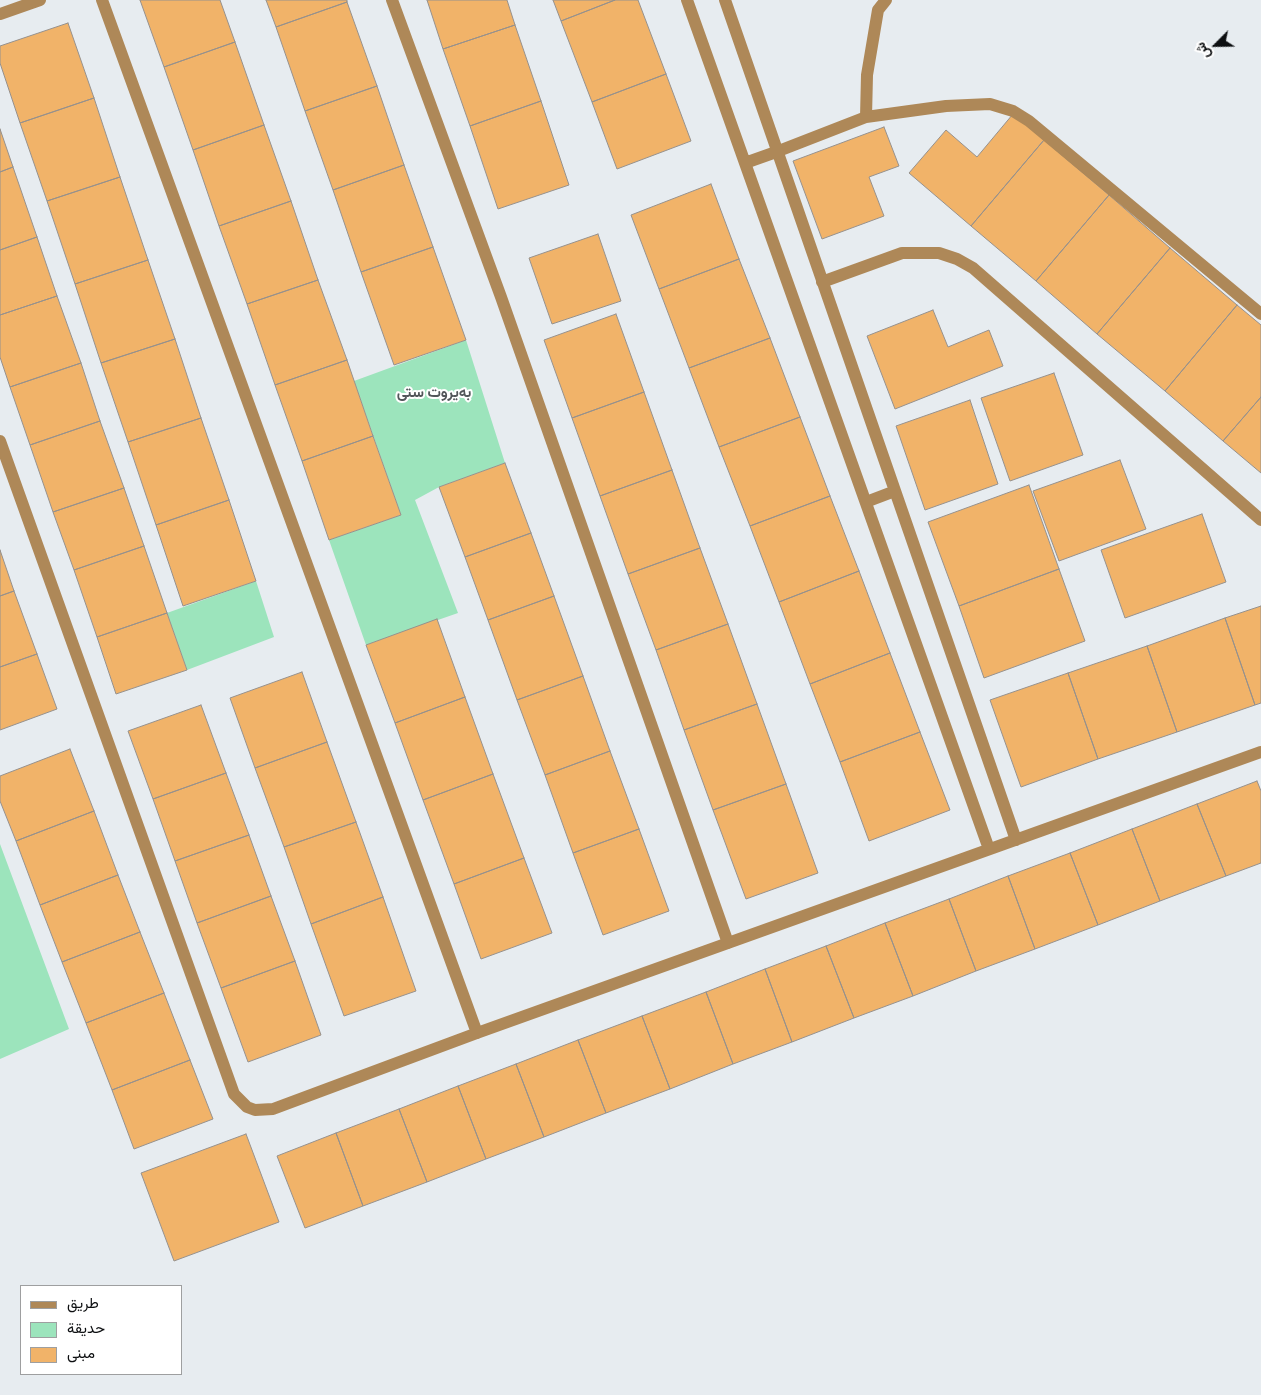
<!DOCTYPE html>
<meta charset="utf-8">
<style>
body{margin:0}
#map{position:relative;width:1261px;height:1395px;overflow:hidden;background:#e7ecf0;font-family:"DM Sans",Vazirmatn,sans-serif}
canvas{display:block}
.legend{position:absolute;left:20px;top:1285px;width:162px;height:90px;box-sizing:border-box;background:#fff;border:1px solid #9e9fa0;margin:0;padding:6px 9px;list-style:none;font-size:15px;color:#0d0f11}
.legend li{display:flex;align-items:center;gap:10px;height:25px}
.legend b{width:25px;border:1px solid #9e9fa0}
.north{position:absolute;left:1191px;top:20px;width:50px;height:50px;-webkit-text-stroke:4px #fff;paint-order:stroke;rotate:247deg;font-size:14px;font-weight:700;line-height:20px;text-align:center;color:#0d0f11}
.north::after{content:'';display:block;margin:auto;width:18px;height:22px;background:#0d0f11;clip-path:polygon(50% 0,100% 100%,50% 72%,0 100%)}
</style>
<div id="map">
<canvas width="1261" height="1395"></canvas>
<ul class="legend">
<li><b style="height:6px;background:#ae8858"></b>طريق</li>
<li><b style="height:14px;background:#9ce4bc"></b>حديقة</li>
<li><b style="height:14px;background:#f1b369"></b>مبنى</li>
</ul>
<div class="north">ش</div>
</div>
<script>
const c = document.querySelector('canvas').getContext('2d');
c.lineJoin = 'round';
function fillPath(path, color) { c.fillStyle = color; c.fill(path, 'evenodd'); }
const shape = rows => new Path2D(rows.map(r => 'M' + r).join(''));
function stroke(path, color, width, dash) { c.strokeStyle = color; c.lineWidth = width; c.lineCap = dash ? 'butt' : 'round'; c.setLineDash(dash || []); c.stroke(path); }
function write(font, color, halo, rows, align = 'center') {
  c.font = font + ' "DM Sans",Vazirmatn,sans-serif'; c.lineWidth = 4; c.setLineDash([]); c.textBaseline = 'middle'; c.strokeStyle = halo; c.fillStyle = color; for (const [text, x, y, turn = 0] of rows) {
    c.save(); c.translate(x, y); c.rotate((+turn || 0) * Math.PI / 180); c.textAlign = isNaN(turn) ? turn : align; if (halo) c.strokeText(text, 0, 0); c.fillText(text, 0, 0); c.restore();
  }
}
const green = shape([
 [466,340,505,463,439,487,415,500,458,613,366,645,329,540,401,515,354,381],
 [256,581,274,637,187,670,167,613],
 [0,844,69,1029,0,1059]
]);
const building = shape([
 [140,0,220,0,235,42,164,67,140,0],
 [266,0,347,0,347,2,276,27,266,0],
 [427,0,507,0,515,25,443,49,427,0],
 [553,0,615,0,561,21,553,0],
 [615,0,638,0,666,74,592,102,561,21,615,0],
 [347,2,377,86,305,111,276,27,347,2],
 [68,23,94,98,20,123,0,63,0,46,68,23],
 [515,25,541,101,470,126,443,49,515,25],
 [235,42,264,125,193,150,164,67,235,42],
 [666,74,691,141,617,169,592,102,666,74],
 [377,86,404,165,333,190,305,111,377,86],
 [94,98,120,177,47,201,20,123,94,98],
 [541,101,569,185,498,209,470,126,541,101],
 [1013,114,1044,140,971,226,909,173,946,130,977,157,1013,114],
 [264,125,291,201,219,226,193,150,264,125],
 [884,127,899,166,869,177,884,216,822,239,793,161,884,127],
 [0,129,13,167,0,172,0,129],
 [1044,140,1109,195,1036,281,971,226,1044,140],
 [404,165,433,247,361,272,333,190,404,165],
 [13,167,37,237,0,250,0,172,13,167],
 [120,177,148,260,75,284,47,201,120,177],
 [711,184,739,259,659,289,631,215,711,184],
 [1109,195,1170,248,1097,334,1036,281,1109,195],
 [291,201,318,280,247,304,219,226,291,201],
 [598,234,621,301,552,324,529,258,598,234],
 [37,237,57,296,0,315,0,250,37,237],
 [433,247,466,340,394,365,361,272,433,247],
 [1170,248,1237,305,1165,391,1097,334,1170,248],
 [739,259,770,338,689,368,659,289,739,259],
 [148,260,175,339,101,363,75,284,148,260],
 [318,280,347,360,275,385,247,304,318,280],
 [57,296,81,363,10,387,0,357,0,315,57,296],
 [1237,305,1261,325,1261,397,1223,441,1165,391,1237,305],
 [933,310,948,347,989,330,1003,366,895,409,867,336,933,310],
 [616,314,644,392,572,418,544,340,616,314],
 [770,338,800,417,719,447,689,368,770,338],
 [175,339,201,418,128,442,101,363,175,339],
 [347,360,373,436,302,461,275,385,347,360],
 [81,363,100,421,30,445,10,387,81,363],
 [1054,373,1083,455,1010,481,981,398,1054,373],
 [644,392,672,470,600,496,572,418,644,392],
 [1261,397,1261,473,1223,441,1261,397],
 [970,400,998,484,925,510,896,426,970,400],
 [800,417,830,496,750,526,719,447,800,417],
 [201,418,229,500,156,525,128,442,201,418],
 [100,421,124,488,53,512,30,445,100,421],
 [373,436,401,515,329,540,302,461,373,436],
 [1120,460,1146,529,1059,561,1033,491,1120,460],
 [505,463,531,533,465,557,439,487,505,463],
 [672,470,700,548,628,574,600,496,672,470],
 [1029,485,1059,569,959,606,928,522,1029,485],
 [124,488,144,546,74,570,53,512,124,488],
 [830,496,859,571,779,602,750,526,830,496],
 [229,500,256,581,183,606,156,525,229,500],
 [1202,514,1226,582,1125,618,1101,550,1202,514],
 [531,533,554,596,488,620,465,557,531,533],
 [144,546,167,613,97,637,74,570,144,546],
 [700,548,728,624,656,650,628,574,700,548],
 [0,550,14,591,0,596,0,550],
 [1059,569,1085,641,984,678,959,606,1059,569],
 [859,571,890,653,810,684,779,602,859,571],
 [14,591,37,654,0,667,0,596,14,591],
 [554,596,583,676,517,700,488,620,554,596],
 [1261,606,1261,703,1255,705,1225,618,1261,606],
 [167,613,187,670,116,694,97,637,167,613],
 [1225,618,1255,705,1177,732,1147,646,1225,618],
 [437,619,465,697,395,723,366,645,437,619],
 [728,624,757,704,684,730,656,650,728,624],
 [1147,646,1177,732,1098,759,1068,673,1147,646],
 [890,653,920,732,840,762,810,684,890,653],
 [37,654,57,709,0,730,0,667,37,654],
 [302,672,327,742,255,768,230,698,302,672],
 [1068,673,1098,759,1021,787,990,700,1068,673],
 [583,676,610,751,545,775,517,700,583,676],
 [465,697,493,774,423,800,395,723,465,697],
 [757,704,786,784,713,810,684,730,757,704],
 [201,705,226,773,153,799,128,731,201,705],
 [920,732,950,810,869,841,840,762,920,732],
 [327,742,356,822,284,847,255,768,327,742],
 [70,749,94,811,16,841,0,801,0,776,70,749],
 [610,751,639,829,573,853,545,775,610,751],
 [226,773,249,835,175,861,153,799,226,773],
 [493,774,524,858,454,884,423,800,493,774],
 [1257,781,1261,791,1261,863,1226,876,1197,804,1257,781],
 [786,784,818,873,746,899,713,810,786,784],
 [1197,804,1226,876,1160,901,1132,829,1197,804],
 [94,811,118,875,40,905,16,841,94,811],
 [356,822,383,897,311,924,284,847,356,822],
 [639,829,669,911,603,935,573,853,639,829],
 [1132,829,1160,901,1098,925,1070,853,1132,829],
 [249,835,271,896,197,923,175,861,249,835],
 [1070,853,1098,925,1035,949,1008,876,1070,853],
 [524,858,552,933,481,959,454,884,524,858],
 [118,875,140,932,62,962,40,905,118,875],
 [1008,876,1035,949,976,971,949,899,1008,876],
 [271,896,295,961,221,988,197,923,271,896],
 [383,897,416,991,344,1016,311,924,383,897],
 [949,899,976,971,913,996,885,923,949,899],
 [885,923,913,996,854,1018,826,946,885,923],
 [140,932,164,993,86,1023,62,962,140,932],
 [826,946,854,1018,792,1042,765,969,826,946],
 [295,961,321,1035,248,1062,221,988,295,961],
 [765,969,792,1042,733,1064,706,992,765,969],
 [706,992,733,1064,670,1089,642,1016,706,992],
 [164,993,190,1060,112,1090,86,1023,164,993],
 [642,1016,670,1089,606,1113,578,1040,642,1016],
 [578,1040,606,1113,544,1137,516,1064,578,1040],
 [190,1060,213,1119,134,1149,112,1090,190,1060],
 [516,1064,544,1137,486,1159,458,1086,516,1064],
 [458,1086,486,1159,427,1182,399,1109,458,1086],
 [399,1109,427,1182,363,1206,336,1133,399,1109],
 [336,1133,363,1206,305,1228,277,1156,336,1133],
 [246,1134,279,1222,174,1261,141,1173,246,1134]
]);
const lane = shape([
 [866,117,946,106,990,104,1013,111,1029,121,1261,314],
 [776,152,866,117,867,75,878,10,886,0]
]);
const street = shape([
 [102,0,477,1033],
 [392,0,501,297,728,943],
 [687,0,989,849],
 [725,0,1016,840],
 [0,14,40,0],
 [745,163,776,152],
 [822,282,902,253,939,253,957,259,973,268,1261,520],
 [0,441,234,1094,247,1107,255,1110,273,1109,477,1033,1261,752],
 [866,502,895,491]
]);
const quarterNames = [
 ["بەیروت ستی",434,393]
];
fillPath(green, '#9ce4bc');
fillPath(building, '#f1b369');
stroke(building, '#96918d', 1);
stroke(lane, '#ae8858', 12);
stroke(street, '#ae8858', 12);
write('bold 15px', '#52565a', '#fff', quarterNames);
</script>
